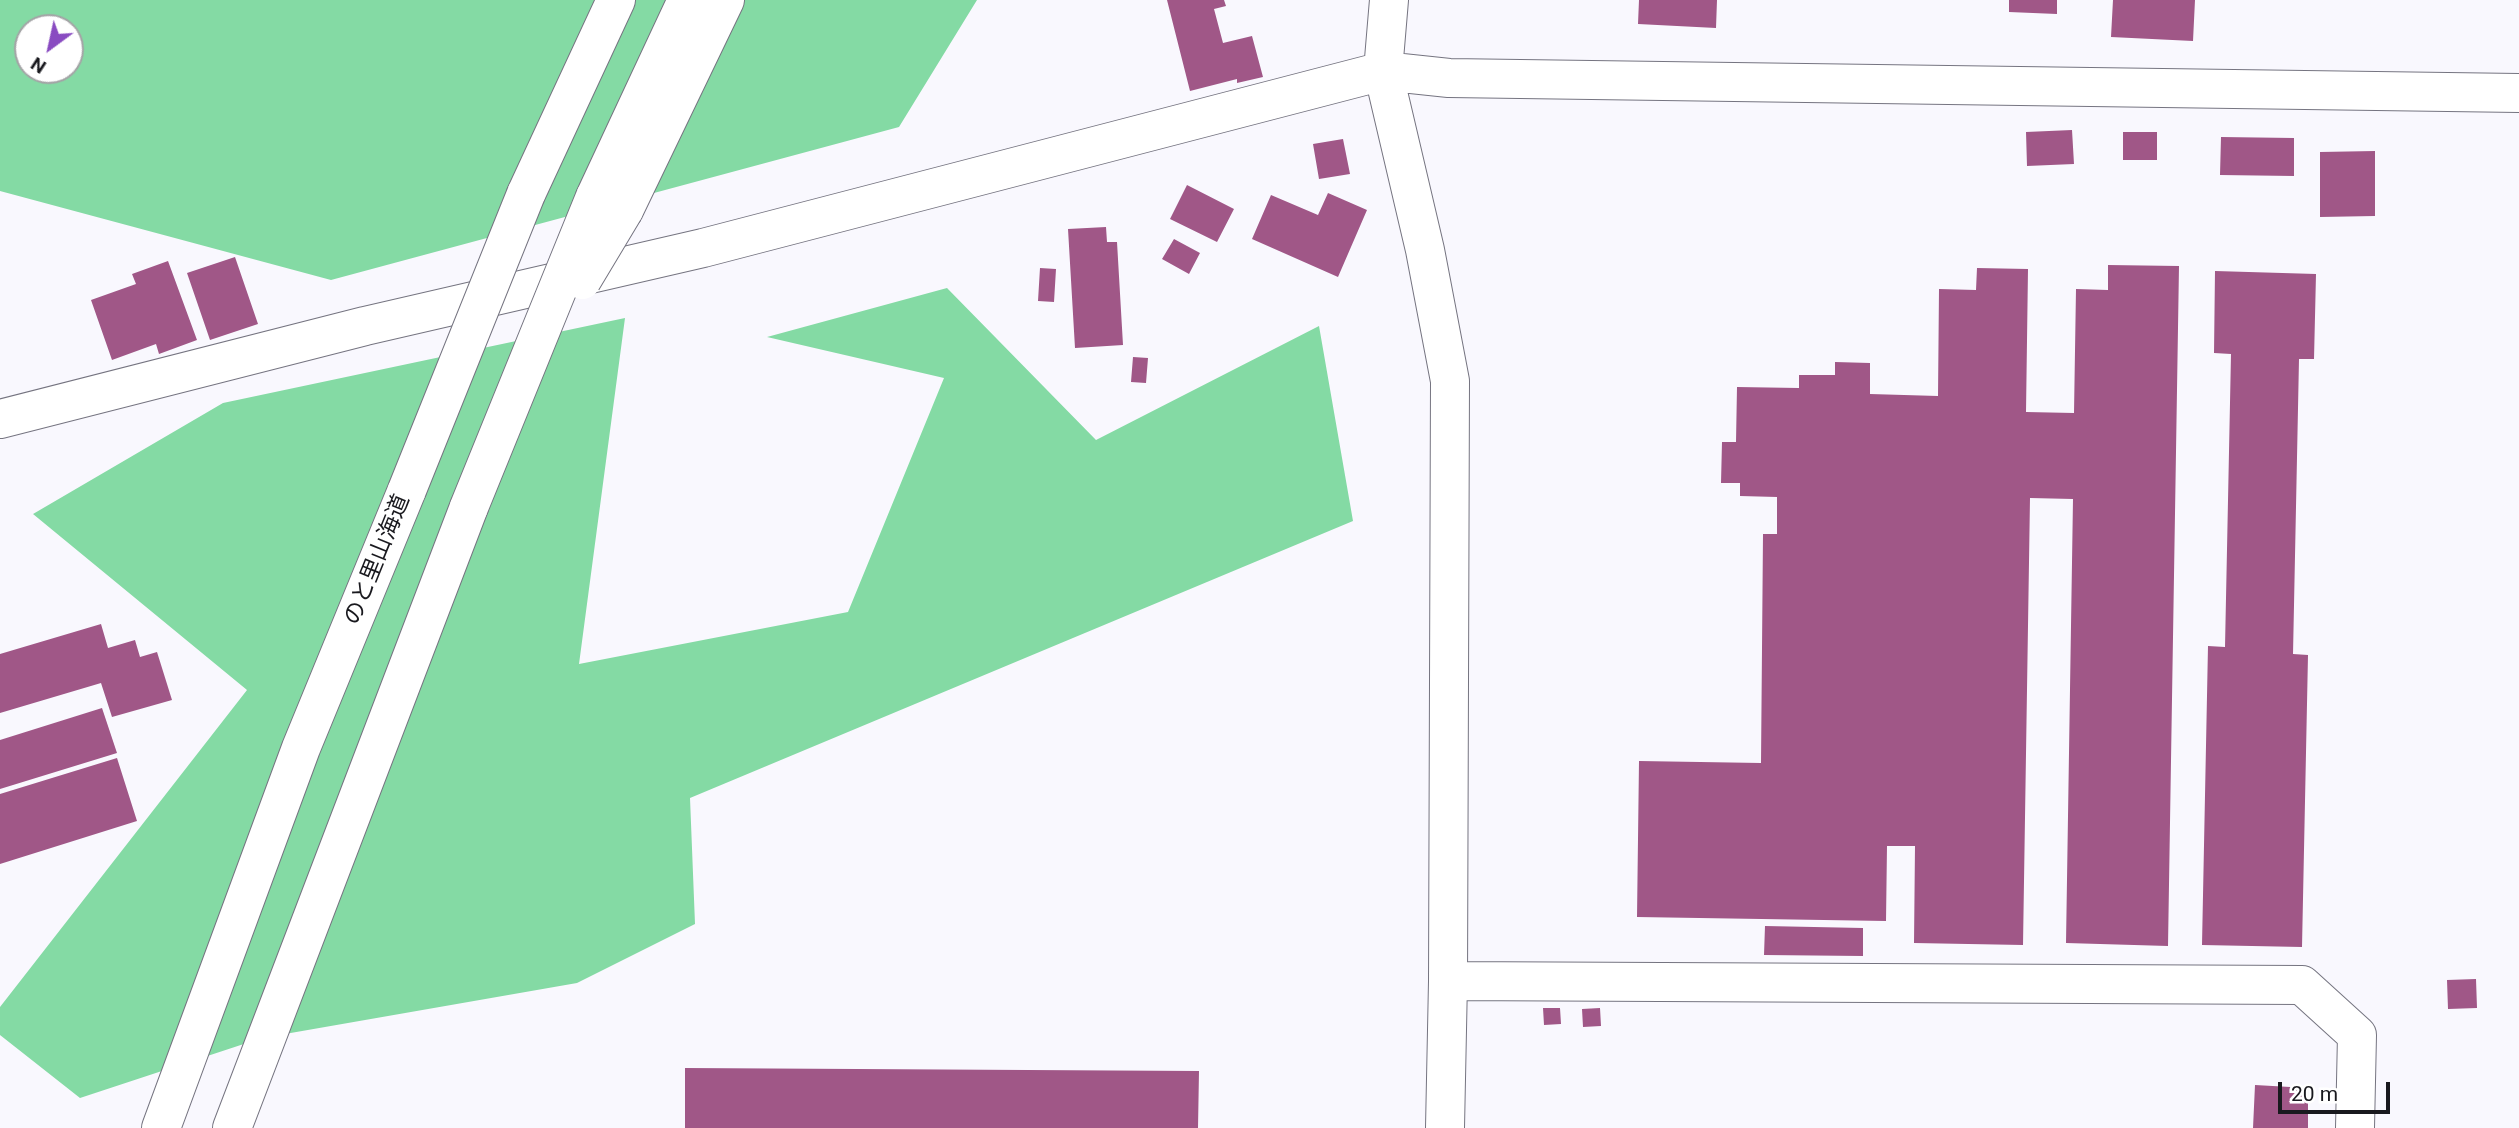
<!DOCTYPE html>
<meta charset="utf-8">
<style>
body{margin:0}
#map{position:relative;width:2519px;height:1128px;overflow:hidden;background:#f9f8fe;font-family:Roboto,sans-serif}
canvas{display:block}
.north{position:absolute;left:14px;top:14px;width:70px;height:70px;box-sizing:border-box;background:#fff;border:2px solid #a3a3a5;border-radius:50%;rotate:213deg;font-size:19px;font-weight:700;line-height:28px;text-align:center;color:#19191e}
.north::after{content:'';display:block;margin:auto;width:24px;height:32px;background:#894bc1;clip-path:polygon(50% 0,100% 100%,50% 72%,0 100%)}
.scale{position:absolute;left:2278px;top:1082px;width:112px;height:32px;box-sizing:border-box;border:4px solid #19191e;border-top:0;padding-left:9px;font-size:21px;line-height:24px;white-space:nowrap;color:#19191e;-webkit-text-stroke:5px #fff;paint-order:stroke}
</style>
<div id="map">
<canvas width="2519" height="1128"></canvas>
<div class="north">N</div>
<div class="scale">20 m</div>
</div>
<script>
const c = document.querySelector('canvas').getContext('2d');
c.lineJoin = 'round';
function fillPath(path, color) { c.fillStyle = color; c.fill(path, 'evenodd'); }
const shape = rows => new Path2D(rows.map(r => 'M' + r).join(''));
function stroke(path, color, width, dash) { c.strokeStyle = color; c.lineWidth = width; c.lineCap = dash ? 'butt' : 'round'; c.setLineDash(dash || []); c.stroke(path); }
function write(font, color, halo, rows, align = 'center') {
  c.font = font + ' Roboto,"Noto Sans JP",sans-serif'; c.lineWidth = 5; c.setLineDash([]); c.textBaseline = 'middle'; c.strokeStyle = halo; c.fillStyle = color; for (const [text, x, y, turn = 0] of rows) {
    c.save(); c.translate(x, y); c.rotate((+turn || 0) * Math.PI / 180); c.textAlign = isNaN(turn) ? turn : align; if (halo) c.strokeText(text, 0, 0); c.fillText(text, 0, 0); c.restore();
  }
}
const forest = shape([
 [0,0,977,0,899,127,331,280,0,191],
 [28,28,70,28,70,70,28,70],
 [947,288,1096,440,1319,326,1353,521,690,798,695,924,577,983,262,1038,80,1098,0,1035,0,1007,247,690,33,514,223,403,625,318,579,664,848,612,944,378,767,337]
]);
const building = shape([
 [1167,0,1224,0,1226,6,1214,9,1223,43,1252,36,1263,77,1237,83,1237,79,1190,91],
 [1639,0,1717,0,1716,28,1638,24],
 [2009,0,2057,0,2057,14,2009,12],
 [2113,0,2195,0,2193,41,2111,37],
 [2072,130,2074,164,2027,166,2026,132],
 [2123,132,2157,132,2157,160,2123,160],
 [2221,137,2294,138,2294,176,2220,175],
 [1343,139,1350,174,1319,179,1313,144],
 [2375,151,2375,216,2320,217,2320,152],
 [1187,185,1234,209,1217,242,1170,219],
 [1328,193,1367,210,1338,277,1252,239,1271,195,1318,215],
 [1106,227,1107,242,1117,242,1123,345,1075,348,1068,229],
 [1174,239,1200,253,1189,274,1162,259],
 [235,257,258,324,210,340,187,273],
 [168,261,197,340,159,354,156,344,112,360,91,300,136,284,132,274],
 [2108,265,2179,266,2168,946,2066,943,2073,499,2030,498,2023,945,1914,943,1915,846,1887,846,1886,921,1637,917,1639,761,1761,763,1763,534,1777,534,1777,497,1740,496,1740,483,1721,483,1722,442,1736,442,1737,387,1799,388,1799,375,1835,375,1835,362,1870,363,1870,394,1938,396,1939,289,1976,290,1977,268,2028,269,2026,412,2074,413,2076,289,2108,290],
 [1040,268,1056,269,1054,302,1038,301],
 [2215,271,2316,274,2314,359,2299,359,2293,654,2308,655,2302,947,2202,945,2208,646,2225,647,2231,354,2214,353],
 [1133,357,1148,358,1146,383,1131,382],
 [101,624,108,648,135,640,140,657,157,652,172,700,112,717,101,683,0,713,0,654],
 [102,708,117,753,0,789,0,740],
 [117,758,137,821,0,864,0,794],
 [1765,926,1863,928,1863,956,1764,955],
 [2476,979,2477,1008,2448,1009,2447,980],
 [1543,1008,1560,1008,1561,1024,1544,1025],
 [1600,1008,1601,1026,1583,1027,1582,1009],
 [685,1068,1199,1071,1198,1128,685,1128],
 [2255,1085,2308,1088,2308,1128,2253,1128]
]);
const minor = shape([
 [1389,0,1383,71,1425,250,1450,381,1448,981,1445,1128],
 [0,419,365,326,703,248,1383,71,1449,78,2519,93],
 [1448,981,2302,985,2357,1035,2355,1128]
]);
const highway = shape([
 [526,194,616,0],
 [595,197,687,0],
 [624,210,725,0],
 [161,1128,301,748,407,490],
 [232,1128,469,507]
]);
const highwayBridge = shape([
 [582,280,624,210],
 [407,490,526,194],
 [469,507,595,197]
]);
const streetNames = [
 ["のと里山海道",378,560,-68]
];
fillPath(forest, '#84daa4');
fillPath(building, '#a05787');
stroke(minor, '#757480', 40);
stroke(highway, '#757480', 40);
stroke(minor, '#fff', 38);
stroke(highway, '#fff', 38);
stroke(highwayBridge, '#757480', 40, []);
stroke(highwayBridge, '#fff', 38);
write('23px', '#19191e', '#fff', streetNames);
</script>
